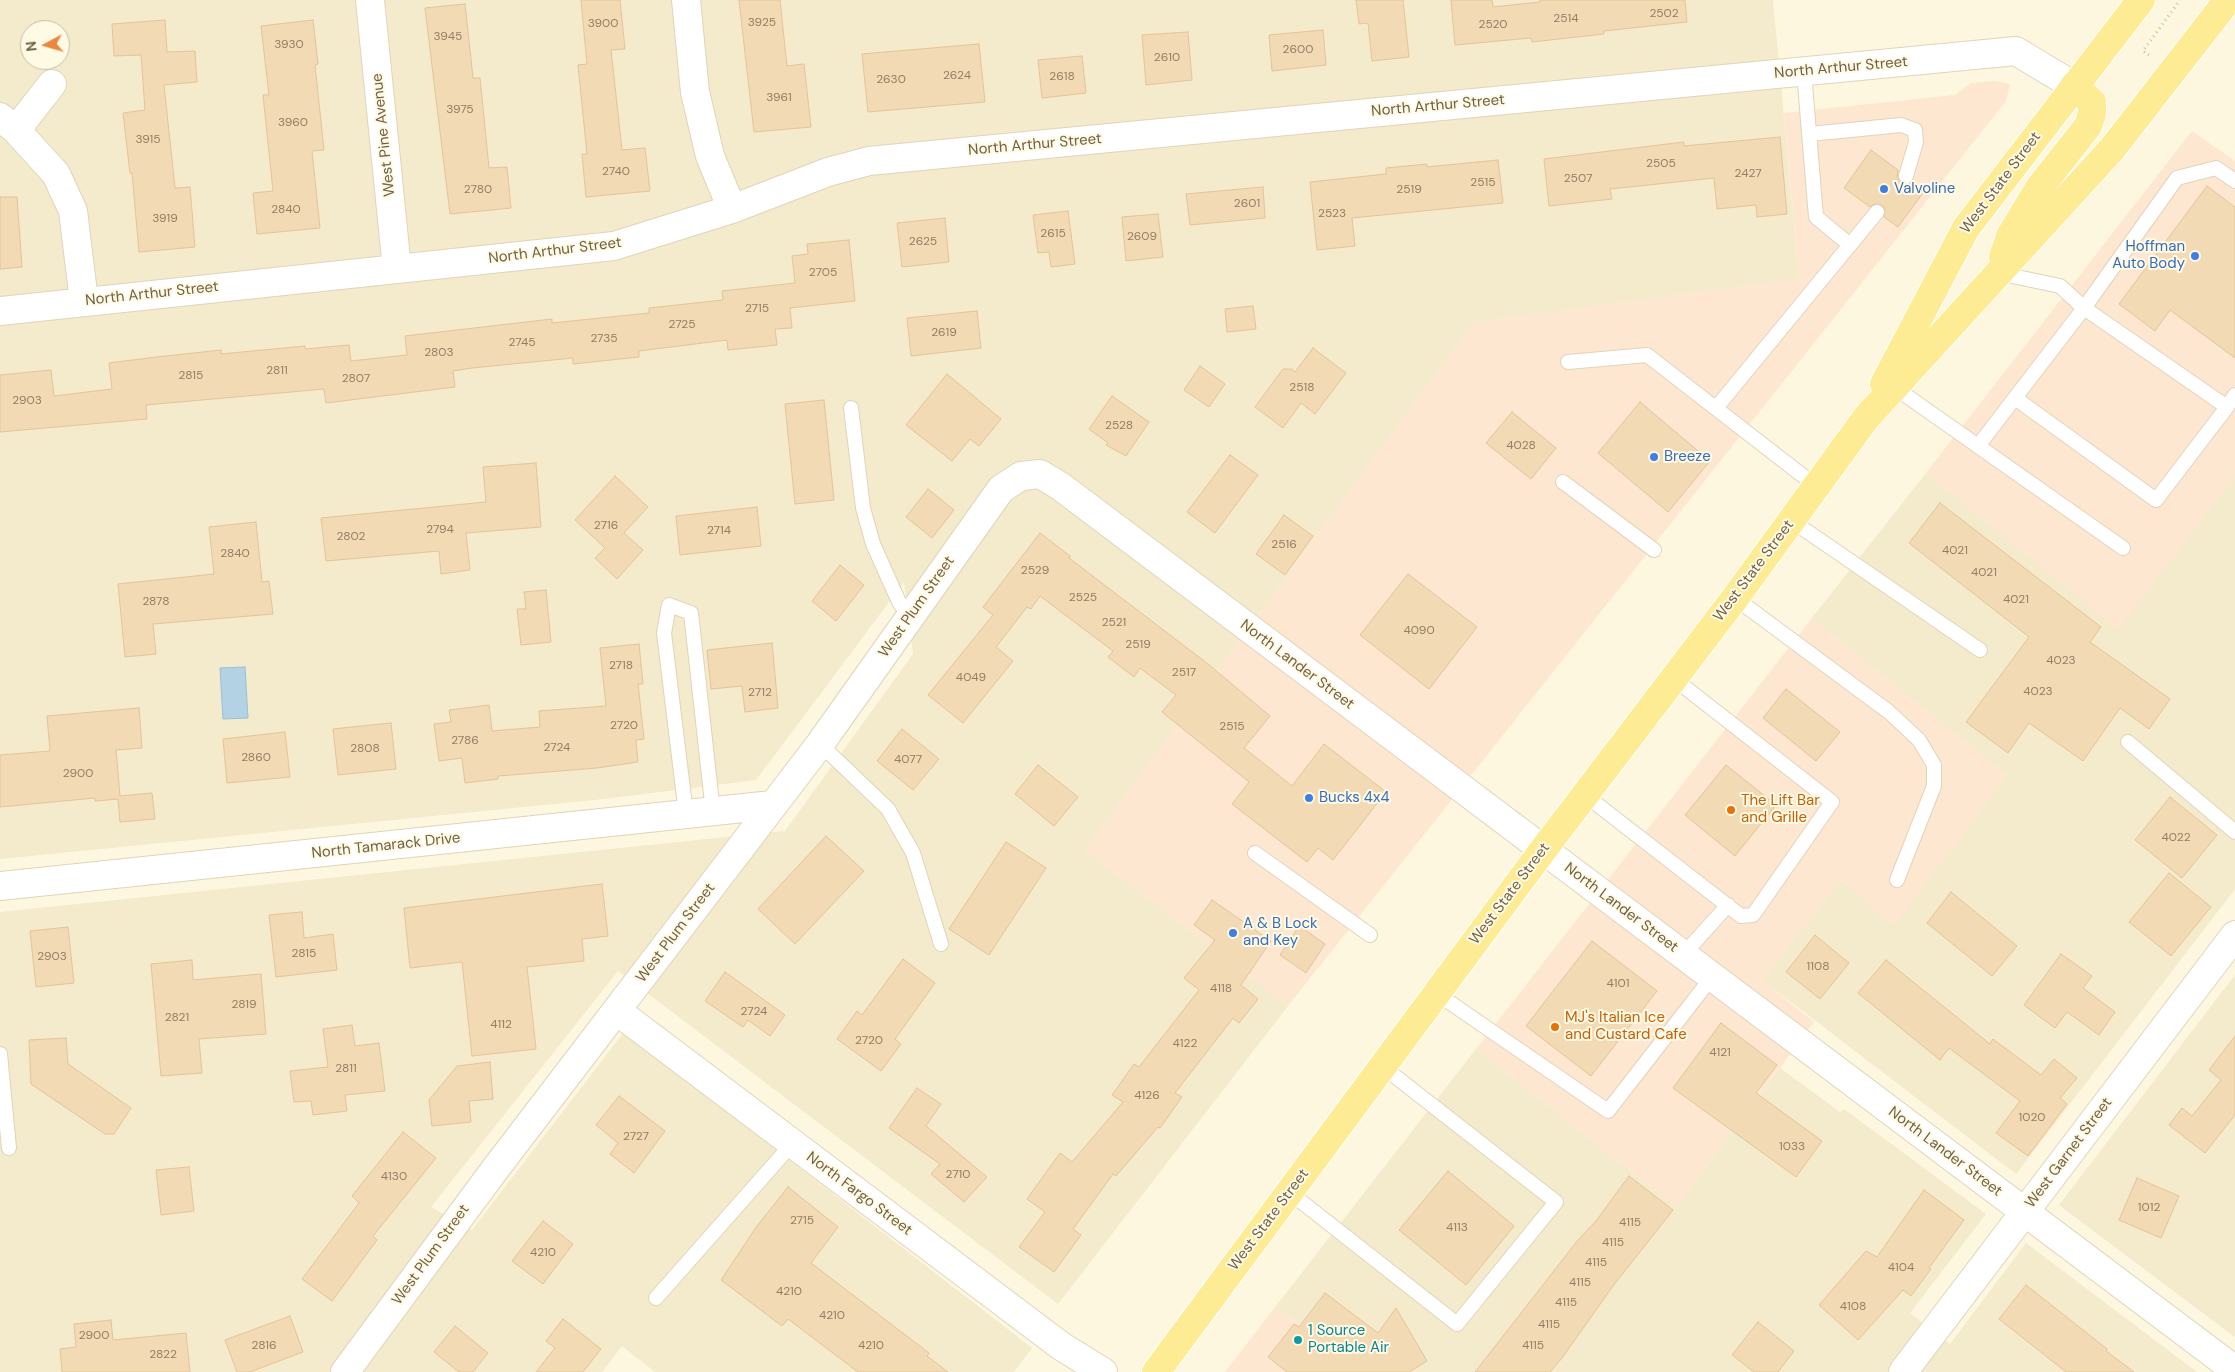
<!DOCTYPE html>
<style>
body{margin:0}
#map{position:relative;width:2235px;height:1372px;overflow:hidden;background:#fcf7de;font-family:"DM Sans",sans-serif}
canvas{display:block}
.north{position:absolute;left:20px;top:20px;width:50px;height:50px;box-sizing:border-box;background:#fffae4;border:1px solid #c7bca5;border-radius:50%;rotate:264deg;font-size:14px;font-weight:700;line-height:20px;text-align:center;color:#725f46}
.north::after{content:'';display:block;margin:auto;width:18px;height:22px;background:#e98940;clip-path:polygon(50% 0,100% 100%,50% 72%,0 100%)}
</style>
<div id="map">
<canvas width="2235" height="1372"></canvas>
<div class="north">N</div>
</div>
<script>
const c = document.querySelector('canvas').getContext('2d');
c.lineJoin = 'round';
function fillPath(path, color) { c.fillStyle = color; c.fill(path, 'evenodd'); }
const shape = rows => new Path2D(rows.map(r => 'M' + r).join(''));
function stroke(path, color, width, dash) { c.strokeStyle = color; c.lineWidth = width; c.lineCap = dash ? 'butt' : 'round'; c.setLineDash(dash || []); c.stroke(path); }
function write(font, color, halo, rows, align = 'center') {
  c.font = font + ' "DM Sans",sans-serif'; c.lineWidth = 4; c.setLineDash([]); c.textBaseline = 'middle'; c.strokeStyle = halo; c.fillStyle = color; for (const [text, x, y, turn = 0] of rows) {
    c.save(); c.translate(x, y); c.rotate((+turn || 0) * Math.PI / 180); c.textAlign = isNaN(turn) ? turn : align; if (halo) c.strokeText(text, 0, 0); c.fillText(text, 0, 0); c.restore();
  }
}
const residential = shape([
 [0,0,1773,0,1799,279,1473,323,1085,850,1288,1006,1058,1304,618,971,431,1207,472,1230,624,1032,1032,1348,1014,1372,655,1372,622,1346,602,1372,0,1372,0,912,785,831,913,654,904,582,756,780,604,799,0,859],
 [30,30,60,30,60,60,30,60],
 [1926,473,2118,629,2235,476,2235,889,2016,1174,1762,980,1841,880,1894,925,2007,776,1812,618],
 [2235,975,2235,1337,2059,1205],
 [1476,1049,1676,1207,1780,1068,1840,1112,1844,1109,1986,1214,1910,1313,1950,1344,2026,1243,2197,1372,1361,1372,1276,1306]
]);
const commercial = shape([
 [1995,81,2010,84,2006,101,1288,1006,1085,850,1473,323,1799,279,1784,113,1955,95,1971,83],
 [2192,131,2235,161,2235,476,2118,630,1926,473],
 [1812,618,2007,776,1894,926,1841,880,1762,980,1814,1022,1676,1207,1476,1049],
 [1276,1306,1361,1372,1225,1372]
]);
const water = shape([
 [245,667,248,718,223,719,220,668,245,667]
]);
const building = shape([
 [581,0,620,0,625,49,611,50,622,150,645,148,650,191,586,197,582,154,587,154,578,65,587,64,581,0],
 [739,0,780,0,787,66,804,64,811,127,754,132,739,0],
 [1356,0,1403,0,1409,57,1372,61,1368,23,1359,24,1356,0],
 [1451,0,1492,0,1493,7,1540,2,1540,0,1685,0,1687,22,1604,31,1604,34,1532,42,1531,38,1455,45,1451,0],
 [465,4,473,78,480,78,489,168,507,167,511,208,450,214,425,8,465,4],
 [165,20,167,52,195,51,197,82,164,85,175,188,190,187,195,247,139,252,132,173,130,173,123,113,145,110,141,55,114,56,112,24,165,20],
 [313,20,318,64,315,65,324,150,312,151,320,228,257,234,253,193,273,191,263,95,269,95,261,26,313,20],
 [1323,30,1326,65,1272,71,1269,35,1323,30],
 [1188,32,1192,80,1146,85,1142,35,1188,32],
 [979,44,985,102,868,112,862,54,979,44],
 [1082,56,1086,93,1042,98,1038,60,1082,56],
 [1780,137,1787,214,1757,217,1756,205,1717,209,1714,178,1610,189,1612,199,1549,206,1544,159,1684,142,1684,146,1780,137],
 [1871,150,1898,170,1897,178,1900,182,1908,185,1913,181,1925,190,1898,227,1884,217,1885,209,1882,205,1874,204,1870,207,1844,188,1871,150],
 [1498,160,1503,203,1352,218,1355,246,1317,250,1310,182,1386,174,1386,168,1427,164,1427,167,1498,160],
 [2207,186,2235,207,2235,358,2170,310,2155,331,2119,304,2207,186],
 [1263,187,1265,218,1190,225,1186,194,1263,187],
 [0,197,17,197,22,267,0,269,0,197],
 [1068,211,1075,264,1051,267,1049,252,1038,253,1033,215,1068,211],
 [1158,214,1163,257,1126,261,1122,217,1158,214],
 [945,218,949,262,902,267,897,223,945,218],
 [849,240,855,301,790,308,792,328,775,329,777,345,728,350,727,340,639,351,639,357,573,364,573,358,472,368,453,371,455,387,326,403,324,389,146,405,147,419,0,432,0,375,51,370,54,396,112,389,109,363,157,357,221,350,221,354,305,346,305,349,349,345,351,361,407,355,405,336,552,319,552,323,649,313,649,308,723,300,722,291,795,283,792,256,808,254,807,244,849,240],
 [1253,306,1256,329,1227,332,1225,309,1253,306],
 [977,311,981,348,911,356,907,318,977,311],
 [1313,348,1346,373,1315,414,1301,403,1283,428,1255,407,1283,369,1292,369,1295,372,1313,348],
 [1200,366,1225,384,1209,407,1184,390,1200,366],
 [947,374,1001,419,979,446,970,439,952,461,906,425,947,374],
 [1112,396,1149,422,1126,456,1106,445,1108,443,1089,429,1112,396],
 [824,400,834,500,795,504,785,404,824,400],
 [1640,402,1710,461,1668,512,1598,453,1640,402],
 [1512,412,1556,448,1531,479,1486,443,1512,412],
 [1230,455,1258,475,1215,533,1187,512,1230,455],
 [536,463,541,527,466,533,470,570,441,574,439,551,326,561,321,518,486,502,483,467,536,463],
 [615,476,648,507,624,533,643,550,617,579,595,558,605,548,575,520,615,476],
 [928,489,954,510,932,538,906,517,928,489],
 [1940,503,2101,627,2090,642,2170,699,2149,729,2120,708,2083,761,2029,723,2008,753,1966,722,2029,637,1909,543,1940,503],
 [757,507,761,546,680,555,676,516,757,507],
 [1284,515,1313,536,1285,575,1256,554,1284,515],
 [256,522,262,582,269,581,273,614,153,624,156,654,125,657,118,584,214,574,209,527,256,522],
 [1040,533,1070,556,1069,558,1208,664,1270,716,1244,748,1292,786,1324,744,1386,792,1333,860,1318,848,1307,862,1232,804,1249,782,1162,712,1176,695,1140,668,1134,677,1108,657,1113,651,1040,596,1031,609,1027,607,996,647,1013,661,963,723,928,695,993,615,983,607,1040,533],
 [840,565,864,585,836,621,812,601,840,565],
 [1408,574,1477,627,1429,689,1360,635,1408,574],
 [546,590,551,642,521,645,517,609,526,609,524,592,546,590],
 [772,643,778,708,745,712,742,686,711,689,707,650,772,643],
 [639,644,643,684,638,684,644,739,636,740,638,762,597,768,498,776,498,779,465,783,462,758,439,761,434,724,451,722,449,710,489,705,492,731,540,727,539,711,606,706,600,648,639,644],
 [1786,689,1840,732,1816,761,1763,718,1786,689],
 [139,708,142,748,116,750,120,796,152,793,155,819,120,822,118,799,95,801,95,798,0,807,0,755,50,751,47,716,139,708],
 [391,723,396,769,338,775,333,729,391,723],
 [902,729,939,759,913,790,877,761,902,729],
 [285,732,290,777,227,783,223,739,285,732],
 [1038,765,1078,797,1054,826,1015,794,1038,765],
 [1726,765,1776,805,1735,856,1685,815,1726,765],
 [2170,797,2217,835,2182,878,2135,840,2170,797],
 [826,836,864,871,795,944,758,909,826,836],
 [1006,842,1046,868,989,955,949,929,1006,842],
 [2169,873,2211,907,2171,956,2129,922,2169,873],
 [602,884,608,936,582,939,584,961,527,967,536,1049,472,1056,462,962,410,968,404,908,602,884],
 [1951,892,2017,946,1992,976,1927,923,1951,892],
 [1212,900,1271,941,1241,985,1258,999,1239,1023,1233,1018,1175,1093,1182,1097,1160,1128,1158,1127,1116,1176,1113,1174,1073,1229,1081,1235,1054,1272,1019,1247,1045,1212,1027,1199,1060,1153,1072,1162,1123,1102,1112,1095,1134,1064,1139,1067,1199,990,1184,978,1215,940,1194,925,1212,900],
 [302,912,304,938,333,934,337,970,276,977,269,915,302,912],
 [1299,926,1325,944,1306,973,1280,955,1299,926],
 [68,927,74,983,36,987,30,931,68,927],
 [1815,935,1849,963,1820,999,1786,972,1815,935],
 [1592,941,1657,991,1591,1076,1526,1026,1592,941],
 [2061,954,2092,976,2083,988,2115,1012,2099,1035,2067,1012,2055,1028,2024,1005,2061,954],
 [903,959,935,983,895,1039,901,1044,881,1071,837,1039,857,1011,862,1015,903,959],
 [192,960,193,980,261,974,266,1034,199,1039,202,1073,161,1076,151,964,192,960],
 [1886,960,1990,1044,1993,1039,2041,1075,2054,1059,2077,1078,2060,1098,2067,1104,2028,1156,1996,1133,2020,1101,1949,1048,1940,1060,1858,993,1886,960],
 [725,972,785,1015,770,1036,748,1020,743,1027,705,1001,725,972],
 [1721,1023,1777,1065,1756,1093,1822,1141,1796,1177,1673,1088,1721,1023],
 [352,1025,355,1046,379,1043,385,1091,345,1095,347,1111,313,1115,311,1101,294,1102,290,1071,328,1067,323,1029,352,1025],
 [2235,1036,2235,1115,2205,1153,2169,1125,2182,1108,2192,1116,2221,1080,2209,1070,2235,1036],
 [66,1038,68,1064,131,1108,114,1134,105,1134,31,1084,29,1040,66,1038],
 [490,1062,493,1099,469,1101,471,1122,432,1126,429,1100,457,1066,490,1062],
 [917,1088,941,1104,926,1126,987,1177,964,1202,931,1174,940,1164,889,1128,917,1088],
 [619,1096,665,1131,634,1173,610,1154,618,1143,596,1125,619,1096],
 [403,1132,436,1158,373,1236,377,1240,332,1301,302,1279,359,1203,352,1196,403,1132],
 [189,1167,194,1211,161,1215,156,1170,189,1167],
 [1448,1171,1514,1226,1466,1285,1399,1230,1448,1171],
 [1629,1176,1673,1210,1613,1286,1562,1358,1550,1372,1475,1372,1578,1240,1596,1221,1629,1176],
 [2137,1178,2179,1196,2161,1238,2119,1220,2137,1178],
 [788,1187,838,1227,811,1263,929,1353,927,1356,948,1372,858,1372,788,1319,782,1326,721,1280,757,1226,788,1187],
 [1924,1190,1964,1220,1929,1268,1931,1269,1911,1296,1903,1290,1858,1340,1819,1305,1866,1251,1877,1257,1924,1190],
 [543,1221,573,1244,543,1284,512,1261,543,1221],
 [2026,1285,2107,1349,2106,1351,2134,1372,2066,1372,1999,1319,2026,1285],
 [1325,1293,1378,1333,1396,1308,1427,1361,1409,1372,1287,1372,1268,1357,1294,1324,1299,1327,1325,1293],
 [290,1316,303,1352,250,1372,237,1372,225,1340,290,1316],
 [563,1319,601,1349,583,1372,536,1372,555,1348,546,1341,563,1319],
 [111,1320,113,1340,186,1333,190,1372,62,1372,60,1349,76,1347,74,1324,111,1320],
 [1758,1322,1794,1351,1778,1372,1754,1372,1732,1355,1758,1322],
 [455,1326,488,1353,473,1372,459,1372,434,1352,455,1326]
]);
const path = shape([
 [2149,55,2143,51,2180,0]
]);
const lane = shape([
 [1804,72,1816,217,1850,245],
 [1810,134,1901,125,1915,130,1916,142,1906,176],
 [1998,273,2060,286,2084,308,2227,407,2156,500,2015,398],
 [1568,362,1647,355,1816,486],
 [1894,387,2123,548],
 [2227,407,2235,395],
 [851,408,863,508,873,544,899,602,910,617],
 [1716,408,1877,212],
 [1978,446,2084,308,2177,178,2216,168,2235,181],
 [1563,482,1654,550],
 [1792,521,1980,650],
 [1735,598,1889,712,1919,740,1934,765,1934,786,1897,880],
 [2128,742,2235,832],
 [820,744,888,809,913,853,941,944],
 [1585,795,1741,916,1753,915,1832,802,1673,678],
 [686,814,664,633,669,605,691,613,713,812],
 [1255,853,1370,935],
 [1683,955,1728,905],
 [1436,993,1608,1111,1712,977],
 [0,1054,9,1148],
 [1289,1192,1457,1324,1556,1202,1382,1066],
 [656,1298,792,1144]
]);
const street = shape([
 [370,0,397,269],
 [686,0,695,92,710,156,732,209],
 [0,117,16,130,56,174,73,211,84,301],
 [16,130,52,84],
 [0,311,614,246,732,209,828,172,869,161,2016,51,2074,86],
 [0,886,772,805],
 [617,1011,1061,1346,1103,1372],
 [345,1372,496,1168,820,744,1001,489,1021,476,1040,474,1060,486,2235,1370],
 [1903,1372,2235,935]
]);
const primary = shape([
 [2003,257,2010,236,2039,188,2088,126,2092,114,2092,102,2074,86],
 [1884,384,1966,228,2141,0],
 [1156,1372,1543,850,1735,598,1866,418,2112,149,2228,0]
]);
const markers = [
 [1884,189,5,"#3f7fe0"],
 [2195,256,5,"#3f7fe0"],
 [1654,457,5,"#3f7fe0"],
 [1309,798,5,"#3f7fe0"],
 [1731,810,5,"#e8710a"],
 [1233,933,5,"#3f7fe0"],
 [1555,1027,5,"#e8710a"],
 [1298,1340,5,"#0f9aa8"]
];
const numberNames = [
 ["2502",1664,14],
 ["2514",1566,19],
 ["3925",762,23],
 ["3900",603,24],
 ["2520",1493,25],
 ["3945",448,37],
 ["3930",289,45],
 ["2600",1298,50],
 ["2610",1167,58],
 ["2624",957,76],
 ["2618",1062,77],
 ["2630",891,80],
 ["3961",779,98],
 ["3975",460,110],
 ["3960",293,123],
 ["3915",148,140],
 ["2505",1661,164],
 ["2740",616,172],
 ["2427",1748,174],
 ["2507",1578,179],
 ["2515",1483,183],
 ["2780",478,190],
 ["2519",1409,190],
 ["2601",1247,204],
 ["2840",286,210],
 ["2523",1332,214],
 ["3919",165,219],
 ["2615",1053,234],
 ["2609",1142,237],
 ["2625",923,242],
 ["2705",823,273],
 ["2715",757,309],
 ["2725",682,325],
 ["2619",944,333],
 ["2735",604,339],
 ["2745",522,343],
 ["2803",439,353],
 ["2811",277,371],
 ["2815",191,376],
 ["2807",356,379],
 ["2518",1302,388],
 ["2903",27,401],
 ["2528",1119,426],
 ["4028",1521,446],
 ["2716",606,526],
 ["2794",440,530],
 ["2714",719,531],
 ["2802",351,537],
 ["2516",1284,545],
 ["4021",1955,551],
 ["2840",235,554],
 ["2529",1035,571],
 ["4021",1984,573],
 ["2525",1083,598],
 ["4021",2016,600],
 ["2878",156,602],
 ["2521",1114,623],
 ["4090",1419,631],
 ["2519",1138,645],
 ["4023",2061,661],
 ["2718",621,666],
 ["2517",1184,673],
 ["4049",971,678],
 ["4023",2038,692],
 ["2712",760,693],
 ["2720",624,726],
 ["2515",1232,727],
 ["2786",465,741],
 ["2724",557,748],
 ["2808",365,749],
 ["2860",256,758],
 ["4077",908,760],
 ["2900",78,774],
 ["4022",2176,838],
 ["2815",304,954],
 ["2903",52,957],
 ["1108",1818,967],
 ["4101",1618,984],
 ["4118",1221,989],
 ["2819",244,1005],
 ["2724",754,1012],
 ["2821",177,1018],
 ["4112",501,1025],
 ["2720",869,1041],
 ["4122",1185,1044],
 ["4121",1720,1053],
 ["2811",346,1069],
 ["4126",1147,1096],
 ["1020",2032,1118],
 ["2727",636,1137],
 ["1033",1792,1147],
 ["2710",958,1175],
 ["4130",394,1177],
 ["1012",2149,1208],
 ["2715",802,1221],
 ["4115",1630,1223],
 ["4113",1457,1228],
 ["4115",1613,1243],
 ["4210",543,1253],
 ["4115",1596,1263],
 ["4104",1901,1268],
 ["4115",1580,1283],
 ["4210",789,1292],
 ["4115",1566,1303],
 ["4108",1853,1307],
 ["4210",832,1316],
 ["4115",1549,1325],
 ["2900",94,1336],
 ["2816",264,1346],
 ["4210",871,1346],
 ["4115",1533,1346],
 ["2822",163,1355]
];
const streetNames = [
 ["North Arthur Street",1841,68,-5],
 ["North Arthur Street",1438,106,-5],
 ["West Pine Avenue",384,135,-96],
 ["North Arthur Street",1035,145,-5],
 ["West State Street",2001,183,-53],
 ["North Arthur Street",555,251,-7],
 ["North Arthur Street",152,294,-6],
 ["West State Street",1754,571,-53],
 ["West Plum Street",917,607,-55],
 ["North Lander Street",1297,665,37],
 ["North Tamarack Drive",386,846,-6],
 ["West State Street",1510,894,-53],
 ["North Lander Street",1621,908,37],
 ["West Plum Street",676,933,-53],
 ["North Lander Street",1945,1152,37],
 ["West Garnet Street",2069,1153,-53],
 ["North Fargo Street",859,1194,37],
 ["West State Street",1269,1220,-53],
 ["West Plum Street",431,1255,-54]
];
const shopNames = [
 ["Valvoline",1894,189],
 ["Hoffman",2185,247,"right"],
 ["Auto Body",2185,264,"right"],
 ["Breeze",1664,457],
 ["Bucks 4x4",1319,798],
 ["A & B Lock",1243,924],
 ["and Key",1243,941]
];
const foodNames = [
 ["The Lift Bar",1741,801],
 ["and Grille",1741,818],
 ["MJ's Italian Ice",1565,1018],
 ["and Custard Cafe",1565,1035]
];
const cultureNames = [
 ["1 Source",1308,1331],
 ["Portable Air",1308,1348]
];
fillPath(residential, '#f4eacc');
fillPath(commercial, '#fde7d1');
fillPath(water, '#b3d3e5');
stroke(water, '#99c0d7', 1);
fillPath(building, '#f2dab5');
stroke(building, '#e5c495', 1);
stroke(lane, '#e0d4ba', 16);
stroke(street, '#e0d4ba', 30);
stroke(primary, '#fff', 30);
stroke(path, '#d6bd99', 3, [1, 4]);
stroke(lane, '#fff', 14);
stroke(street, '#fff', 28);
stroke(primary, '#fdec94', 28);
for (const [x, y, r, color] of markers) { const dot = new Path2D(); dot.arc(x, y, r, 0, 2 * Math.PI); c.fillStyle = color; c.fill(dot); stroke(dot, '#fffae4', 2); }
write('12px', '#927e62', null, numberNames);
write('15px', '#725f46', '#fffae4', streetNames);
write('15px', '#366cbe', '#fffae4', shopNames, 'left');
write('15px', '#c56008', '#fffae4', foodNames, 'left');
write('15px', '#0d838f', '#fffae4', cultureNames, 'left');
</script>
